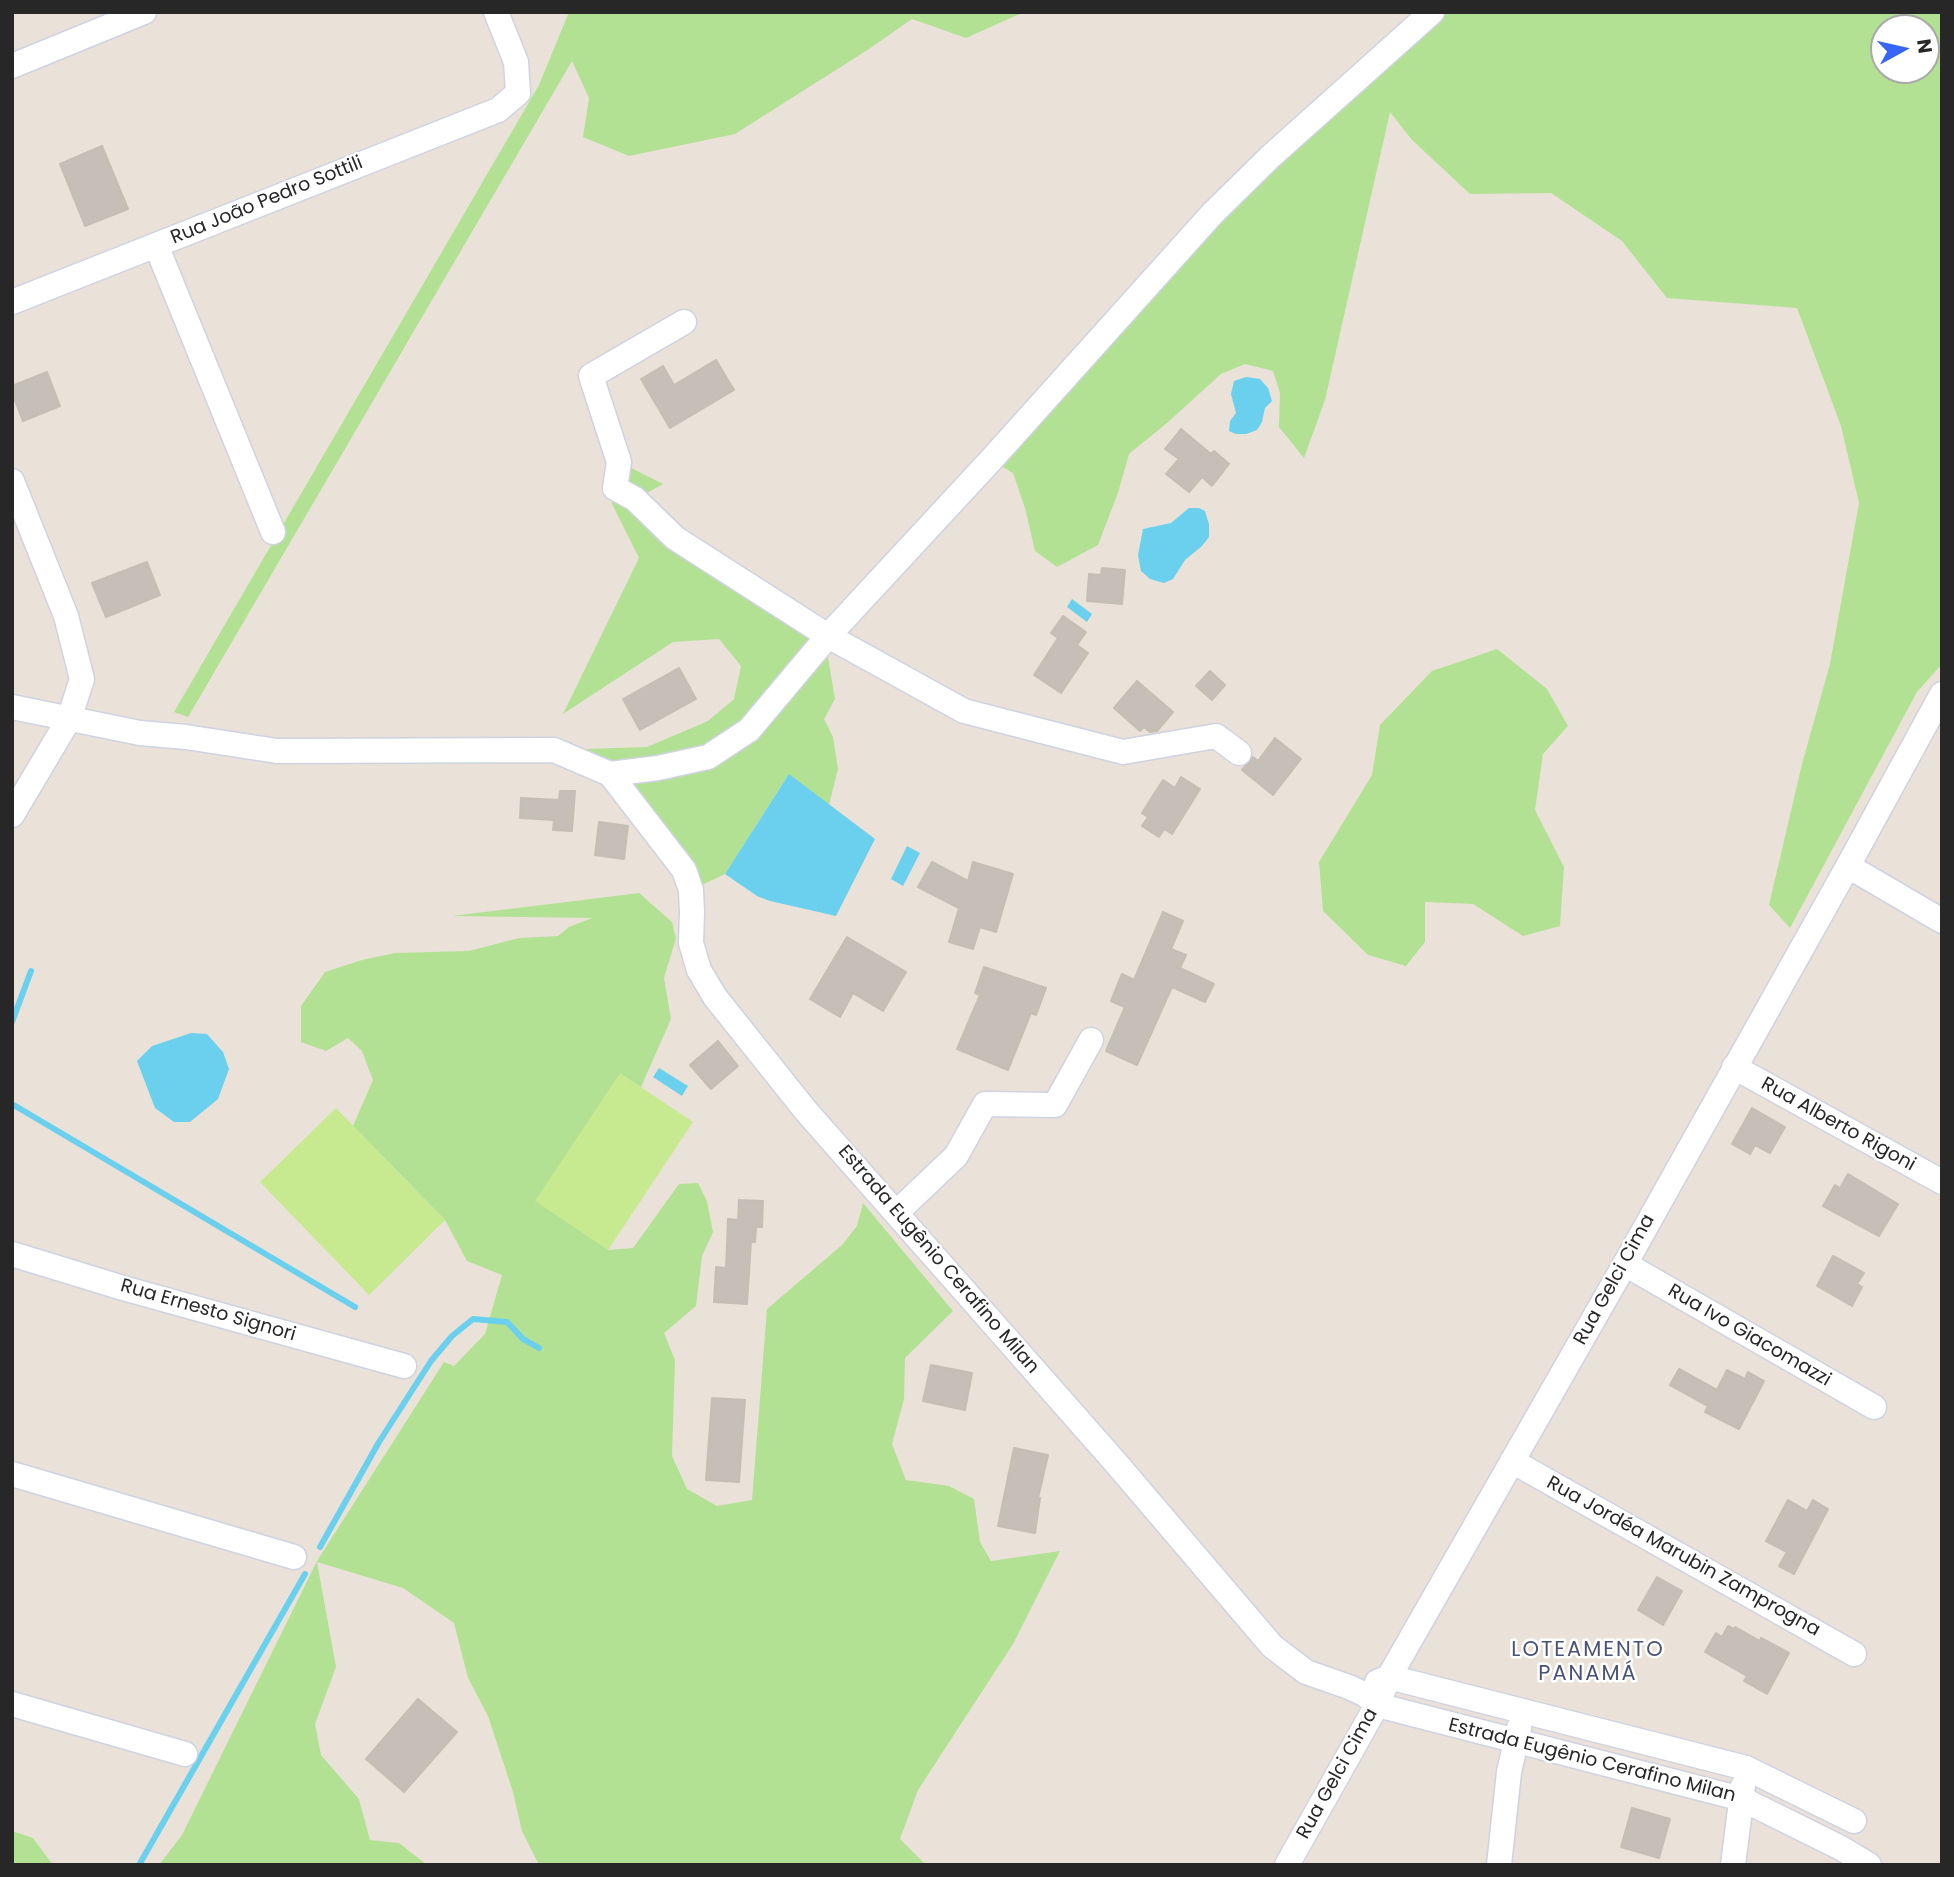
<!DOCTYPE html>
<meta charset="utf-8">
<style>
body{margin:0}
#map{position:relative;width:1954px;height:1877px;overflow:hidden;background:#eae2d8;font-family:Poppins,sans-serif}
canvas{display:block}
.frame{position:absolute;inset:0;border:14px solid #272727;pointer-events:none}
.north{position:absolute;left:1870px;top:14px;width:70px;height:70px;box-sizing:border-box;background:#fff;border:2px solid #a9a9a9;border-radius:50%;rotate:82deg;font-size:19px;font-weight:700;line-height:28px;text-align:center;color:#272727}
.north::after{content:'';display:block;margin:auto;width:24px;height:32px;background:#3764f9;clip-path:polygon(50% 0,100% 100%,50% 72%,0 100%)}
</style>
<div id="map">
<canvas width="1954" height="1877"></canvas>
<div class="frame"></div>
<div class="north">N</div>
</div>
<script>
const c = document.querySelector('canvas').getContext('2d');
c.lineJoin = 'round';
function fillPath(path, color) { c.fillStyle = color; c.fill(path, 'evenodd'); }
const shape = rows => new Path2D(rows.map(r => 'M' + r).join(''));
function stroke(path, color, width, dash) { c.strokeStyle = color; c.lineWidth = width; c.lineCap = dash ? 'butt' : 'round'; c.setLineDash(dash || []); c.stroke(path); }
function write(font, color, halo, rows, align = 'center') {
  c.font = font + ' Poppins,sans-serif'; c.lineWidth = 5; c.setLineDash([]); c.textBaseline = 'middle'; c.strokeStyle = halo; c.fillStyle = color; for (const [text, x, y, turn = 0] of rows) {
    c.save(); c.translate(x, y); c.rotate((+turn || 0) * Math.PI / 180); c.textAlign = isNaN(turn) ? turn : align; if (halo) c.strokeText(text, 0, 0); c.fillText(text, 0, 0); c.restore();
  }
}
const green = shape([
 [569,12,1024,12,966,38,912,19,869,49,735,134,629,156,583,137,589,98,572,61,188,717,174,712,539,85],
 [1432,12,1942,12,1942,664,1917,692,1790,928,1769,905,1802,764,1830,664,1859,503,1841,426,1797,308,1667,298,1622,241,1551,193,1470,194,1412,140,1390,112,1325,400,1304,458,1279,427,1280,393,1273,371,1245,364,1221,374,1167,423,1129,454,1118,493,1098,545,1057,567,1035,551,1025,508,1013,473,991,460,1212,214],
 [1884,28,1926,28,1926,70,1884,70],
 [619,462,663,484,636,499,828,636,815,651,828,658,835,699,824,719,833,737,838,769,829,805,789,774,725,874,691,890,624,794,554,750,647,747,708,721,734,699,741,666,719,639,673,642,563,714,639,558,612,504],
 [1497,649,1547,689,1568,726,1543,754,1535,810,1564,867,1560,926,1523,936,1473,904,1425,902,1425,942,1406,966,1368,955,1323,911,1319,862,1372,775,1380,725,1432,671],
 [639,893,672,922,676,938,664,978,671,1019,641,1087,620,1074,608,1250,633,1248,679,1184,698,1183,707,1201,713,1232,702,1256,696,1306,664,1333,675,1360,672,1456,687,1489,717,1506,752,1500,767,1309,842,1245,857,1226,863,1203,953,1311,905,1358,904,1399,892,1444,906,1480,949,1486,974,1499,980,1542,991,1561,1060,1551,1013,1644,918,1790,900,1839,926,1865,539,1865,522,1831,513,1792,488,1716,468,1678,454,1623,403,1588,317,1562,336,1667,315,1724,321,1755,359,1799,370,1840,399,1843,427,1865,159,1865,182,1835,317,1561,444,1362,454,1366,485,1334,502,1275,467,1261,445,1220,353,1126,373,1080,362,1051,348,1038,326,1051,301,1042,301,1006,325,972,362,960,395,953,469,951,519,938,558,936,569,927,592,918,452,916],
 [12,1831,33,1838,53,1865,12,1865]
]);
const pitch = shape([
 [620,1073,693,1122,608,1250,535,1201],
 [336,1108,445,1220,369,1295,260,1182]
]);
const water = shape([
 [1246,377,1260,379,1268,388,1272,401,1265,408,1262,422,1257,430,1246,434,1236,434,1229,431,1230,421,1236,413,1231,394,1234,381],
 [1189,508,1199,508,1205,511,1209,524,1209,537,1202,546,1185,560,1173,579,1164,583,1150,579,1141,571,1138,555,1143,529,1171,523],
 [1072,599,1092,614,1087,622,1067,607],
 [789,774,875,839,836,916,770,901,757,896,725,874],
 [907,846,920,853,903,886,891,879],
 [191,1033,207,1034,223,1052,229,1069,218,1099,190,1122,174,1122,155,1108,137,1061,152,1046],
 [659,1068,688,1086,682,1096,653,1077]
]);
const stream = shape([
 [12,1022,31,971],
 [12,1104,355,1307],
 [320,1547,379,1442,431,1361,452,1336,473,1319,507,1322,523,1339,539,1348],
 [139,1865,305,1574]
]);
const building = shape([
 [102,146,128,209,85,226,60,164,102,146],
 [716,360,734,390,670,428,641,379,663,366,674,385,716,360],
 [47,372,60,406,23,421,12,393,12,386,47,372],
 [1181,429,1211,454,1214,451,1229,464,1212,486,1202,477,1189,492,1166,474,1179,459,1165,449,1181,429],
 [147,562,160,595,106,617,92,583,147,562],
 [1102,568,1125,570,1122,604,1087,601,1089,574,1101,575,1102,568],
 [1063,616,1086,632,1077,645,1088,653,1061,693,1034,675,1058,638,1051,633,1063,616],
 [679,668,696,699,640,730,623,699,679,668],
 [1210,671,1225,685,1212,700,1196,686,1210,671],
 [1137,681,1173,712,1157,731,1150,732,1144,727,1140,731,1114,708,1137,681],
 [1275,738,1301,759,1273,795,1242,770,1253,757,1258,761,1275,738],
 [1181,777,1200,789,1172,834,1164,829,1159,837,1142,826,1148,817,1142,813,1163,780,1175,788,1181,777],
 [560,791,575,791,572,831,553,830,554,820,520,818,521,798,559,800,560,791],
 [599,822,628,826,624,859,595,855,599,822],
 [932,862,968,881,973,862,1013,874,996,932,980,927,973,949,949,942,959,908,918,887,932,862],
 [1163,912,1183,921,1171,949,1186,955,1180,968,1214,984,1205,1002,1172,987,1137,1065,1106,1051,1125,1007,1111,1001,1122,974,1134,980,1163,912],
 [847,937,906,972,883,1011,853,993,840,1017,810,999,847,937],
 [984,967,1046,988,1036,1015,1031,1013,1008,1070,957,1049,980,995,975,993,984,967],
 [718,1041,738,1066,711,1089,690,1065,718,1041],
 [1752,1108,1785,1127,1770,1153,1755,1145,1750,1154,1732,1144,1752,1108],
 [1848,1174,1898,1204,1879,1236,1823,1206,1835,1185,1840,1188,1848,1174],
 [739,1200,763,1201,762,1227,756,1227,755,1242,751,1242,747,1304,714,1302,716,1267,726,1268,728,1219,738,1220,739,1200],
 [1833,1256,1864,1273,1857,1284,1862,1287,1852,1306,1817,1286,1833,1256],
 [931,1365,972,1373,965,1410,923,1401,931,1365],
 [1679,1369,1717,1390,1727,1370,1745,1379,1748,1372,1764,1381,1739,1429,1705,1412,1708,1406,1670,1385,1679,1369],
 [712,1398,745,1400,739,1482,706,1480,712,1398],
 [1014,1448,1048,1455,1038,1498,1040,1498,1035,1533,998,1526,1014,1448],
 [1788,1500,1807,1511,1813,1500,1828,1509,1794,1574,1779,1566,1787,1552,1766,1541,1788,1500],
 [1657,1577,1682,1591,1663,1625,1638,1610,1657,1577],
 [1728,1626,1734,1629,1735,1627,1760,1641,1761,1638,1789,1653,1767,1694,1744,1681,1747,1676,1705,1652,1716,1633,1722,1637,1728,1626],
 [418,1699,457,1732,404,1792,366,1759,418,1699],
 [1632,1808,1670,1819,1659,1858,1621,1847,1632,1808]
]);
const minor = shape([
 [12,66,144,12],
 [156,245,273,532],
 [12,302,498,110,518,93,516,62,496,12],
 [684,322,591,376,619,462,615,488,635,499,675,538,828,636,964,711,1123,752,1216,736,1239,753],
 [12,481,66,616,82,679,69,719,12,815],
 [12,707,140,733,186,737,277,751,554,750,610,774,658,768,708,757,749,730,828,636,991,460,1212,214,1270,157,1432,12],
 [610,774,684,870,691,890,692,912,691,943,699,970,715,997,806,1111,1116,1463,1272,1646,1306,1672,1349,1687,1366,1695,1377,1705,1742,1799,1841,1848,1869,1865],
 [1848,866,1942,921],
 [1734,1067,1942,1182],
 [897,1212,956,1156,985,1104,1055,1105,1091,1040],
 [12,1254,123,1288,404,1366],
 [1625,1264,1874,1407],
 [1512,1461,1854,1654],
 [12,1474,294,1557],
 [1377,1682,1389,1677,1746,1768,1854,1821],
 [12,1704,185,1754],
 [1287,1865,1377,1705,1389,1677,1625,1264,1848,866,1942,694],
 [1499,1865,1509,1772,1519,1728],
 [1733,1865,1743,1786]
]);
const streetNames = [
 ["Rua João Pedro Sottili",267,201,-22],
 ["Rua Alberto Rigoni",1838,1125,29],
 ["Estrada Eugênio Cerafino Milan",938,1260,49],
 ["Rua Gelci Cima",1615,1280,-61],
 ["Rua Ernesto Signori",208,1311,16],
 ["Rua Ivo Giacomazzi",1749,1336,30],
 ["Rua Jordéa Marubin Zamprogna",1683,1557,29],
 ["Estrada Eugênio Cerafino Milan",1592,1761,14],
 ["Rua Gelci Cima",1338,1774,-61]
];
const neighbourhoodNames = [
 ["LOTEAMENTO",1588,1651],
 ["PANAMÁ",1588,1675]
];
fillPath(green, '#b2e194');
fillPath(pitch, '#c7e990');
fillPath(water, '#6ad0ed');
stroke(stream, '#6ad0ed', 6);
fillPath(building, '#c5bfb8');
stroke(building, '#c5beb2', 2);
stroke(minor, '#ced2e1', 27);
stroke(minor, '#fff', 24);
write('19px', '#272727', '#fff', streetNames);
c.letterSpacing = '2px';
write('21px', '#485377', '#fff', neighbourhoodNames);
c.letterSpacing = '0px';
</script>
